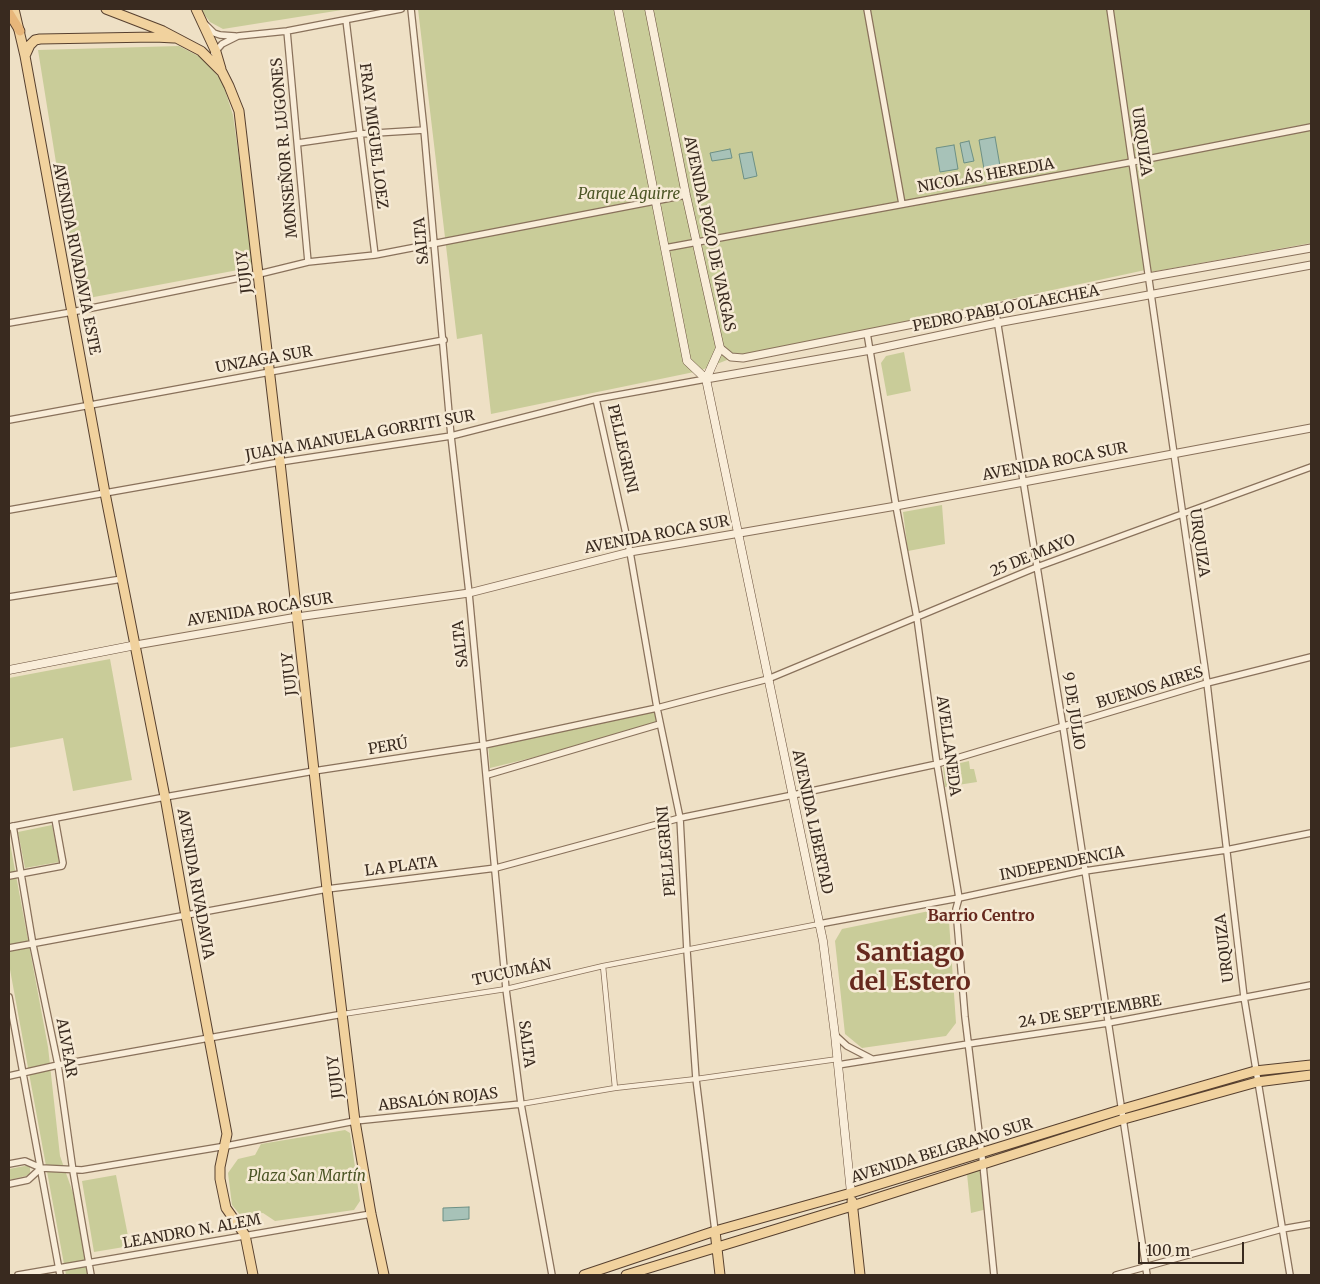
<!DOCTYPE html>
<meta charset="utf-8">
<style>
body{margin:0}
#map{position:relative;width:1320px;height:1284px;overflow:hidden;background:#eee0c5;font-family:Merriweather,serif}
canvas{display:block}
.frame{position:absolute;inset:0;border:10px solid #392a1f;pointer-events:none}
.scale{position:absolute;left:1138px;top:1242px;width:106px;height:22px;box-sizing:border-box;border:2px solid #392a1f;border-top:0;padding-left:6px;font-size:15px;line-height:18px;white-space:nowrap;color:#392a1f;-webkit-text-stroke:4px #f6ead5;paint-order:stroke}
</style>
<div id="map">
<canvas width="1320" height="1284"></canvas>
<div class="frame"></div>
<div class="scale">100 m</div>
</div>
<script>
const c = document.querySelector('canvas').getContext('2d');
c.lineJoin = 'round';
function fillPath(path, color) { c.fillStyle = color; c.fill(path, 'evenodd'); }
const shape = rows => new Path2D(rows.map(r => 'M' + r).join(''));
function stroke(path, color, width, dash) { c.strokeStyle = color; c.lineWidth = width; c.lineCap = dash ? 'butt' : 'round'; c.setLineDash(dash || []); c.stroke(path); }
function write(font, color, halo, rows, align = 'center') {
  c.font = font + ' Merriweather,serif'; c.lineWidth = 5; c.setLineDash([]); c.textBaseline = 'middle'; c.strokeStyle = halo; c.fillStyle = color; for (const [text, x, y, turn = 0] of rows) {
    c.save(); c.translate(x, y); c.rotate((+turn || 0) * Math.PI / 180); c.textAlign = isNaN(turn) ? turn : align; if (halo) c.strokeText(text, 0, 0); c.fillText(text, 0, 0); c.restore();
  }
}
const green = shape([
 [200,9,348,9,223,29,210,22],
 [418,9,1311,9,1311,243,1151,272,1150,269,727,360,699,371,491,414,482,334,457,339],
 [179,46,202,58,222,81,233,115,254,267,78,300,38,50],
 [904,352,911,391,887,396,881,363,886,356],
 [942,505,945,544,908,551,903,512],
 [110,659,132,780,73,791,63,738,9,748,9,678],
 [657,711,659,727,490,768,488,742],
 [969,761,970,769,974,769,977,782,945,787,943,767],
 [799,764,801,772,806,771,809,788,799,790,795,765],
 [52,825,59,862,25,868,18,832],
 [9,838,48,1047,60,1156,73,1193,88,1275,66,1275,9,964],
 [934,910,949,921,956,1023,946,1036,862,1048,845,1034,835,941,842,929],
 [345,1130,350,1133,360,1201,354,1210,275,1221,263,1213,241,1216,232,1205,228,1173,238,1159,255,1155,261,1144],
 [30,1165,30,1175,9,1180,9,1169],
 [982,1169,987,1209,971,1213,967,1174],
 [116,1175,130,1246,94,1252,82,1181]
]);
const water = shape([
 [995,137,1000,166,984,169,979,140,995,137],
 [969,141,974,161,964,163,960,143,969,141],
 [954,145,958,169,940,172,936,148,954,145],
 [730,149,732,158,712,161,710,153,730,149],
 [752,152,757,176,744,179,739,154,752,152],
 [469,1207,469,1219,443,1221,443,1208,469,1207]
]);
const pedestrian = shape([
 [603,966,615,1088],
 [343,1014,506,989,603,966,819,924],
 [521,1104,615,1088,696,1079,838,1059]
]);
const minor = shape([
 [411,9,424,130,451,436,469,593,506,989,521,1104,552,1275],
 [867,9,902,204],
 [1110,9,1207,683,1244,997,1290,1275],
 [346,20,375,255],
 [206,25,214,33,220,35,235,36],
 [287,31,308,262],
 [214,53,222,44,238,36,287,31,401,9],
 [298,143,360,134,424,130],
 [665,248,1132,162,1311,127],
 [995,307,1063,727,1147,1275],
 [9,323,72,312,259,274,308,262,375,255,686,195],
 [867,333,896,506,917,618,937,764,959,898,956,909,965,1017,983,1165,994,1275],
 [596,399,630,552,657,708,680,818,687,951,696,1079,715,1231],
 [9,420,444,340],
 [9,510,280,462,451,436,596,399,706,379],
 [9,597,122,579],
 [487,775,660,724],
 [13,826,33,945,58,1065,73,1171,91,1275],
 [9,827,165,797,314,771,484,745,657,708,768,679,1037,567,1311,467],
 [9,876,62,866,63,863,55,819],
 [819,924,959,898,1085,871,1226,850,1311,833],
 [9,948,327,889,496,868,680,818,793,795,937,764,1207,683,1311,657],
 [9,997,60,1275],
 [835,1035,847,1046,872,1059],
 [838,1065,968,1044,1108,1023,1311,985],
 [9,1076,58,1065,343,1014],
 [9,1164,25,1161,41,1168,82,1170,226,1146,355,1121,521,1104],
 [9,1184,28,1180,41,1168],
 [18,1275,371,1214],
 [1116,1275,1282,1229,1311,1224]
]);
const tertiary = shape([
 [720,348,731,357,743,358,1148,277,1311,248],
 [706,379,871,350,997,323,1311,265],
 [136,645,297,617,469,593,630,552,896,506,1311,428]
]);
const secondary = shape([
 [618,9,687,361,706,379],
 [649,9,686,195,720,348,706,379],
 [706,379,823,941,835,1035,851,1193],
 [9,670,136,645]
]);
const primary = shape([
 [14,9,25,56,105,493,165,797,186,916,227,1134,220,1167,220,1179,226,1208,245,1235,253,1275],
 [106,9,163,31,201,51,222,72,229,86,239,111,280,462,327,889,355,1121,371,1214,384,1275],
 [196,9,216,52,221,69],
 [25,56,30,45,35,40,40,39,155,37,174,38],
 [852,1201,860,1275],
 [715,1231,720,1275],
 [584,1275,715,1231,851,1193,1123,1109,1255,1071,1311,1065],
 [626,1275,852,1206,1124,1119,1257,1082,1311,1075]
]);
const trunk = shape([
 [9,13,20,31]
]);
const streetNames = [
 ["FRAY MIGUEL LOEZ",373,136,83],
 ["URQUIZA",1141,142,82],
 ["MONSEÑOR R. LUGONES",285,148,-95],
 ["NICOLÁS HEREDIA",986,176,-10],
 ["AVENIDA POZO DE VARGAS",709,234,78],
 ["SALTA",422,241,-95],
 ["AVENIDA RIVADAVIA ESTE",76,259,79],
 ["JUJUY",245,272,-97],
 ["PEDRO PABLO OLAECHEA",1006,309,-11],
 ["UNZAGA SUR",264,360,-10],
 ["JUANA MANUELA GORRITI SUR",360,436,-10],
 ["PELLEGRINI",622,449,77],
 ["AVENIDA ROCA SUR",1055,462,-11],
 ["AVENIDA ROCA SUR",657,535,-11],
 ["URQUIZA",1199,543,82],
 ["25 DE MAYO",1033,556,-22],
 ["AVENIDA ROCA SUR",260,610,-9],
 ["SALTA",461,644,-96],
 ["JUJUY",290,674,-96],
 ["BUENOS AIRES",1150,688,-17],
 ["9 DE JULIO",1073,711,81],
 ["AVELLANEDA",948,746,82],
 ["PERÚ",388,747,-9],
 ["AVENIDA LIBERTAD",812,822,78],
 ["PELLEGRINI",667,851,-95],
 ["INDEPENDENCIA",1062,864,-11],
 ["LA PLATA",401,867,-7],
 ["AVENIDA RIVADAVIA",195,884,80],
 ["URQUIZA",1225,948,-97],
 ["TUCUMÁN",512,973,-12],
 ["24 DE SEPTIEMBRE",1090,1012,-9],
 ["SALTA",526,1044,83],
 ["ALVEAR",66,1048,80],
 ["JUJUY",336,1077,-97],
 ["ABSALÓN ROJAS",438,1100,-6],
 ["AVENIDA BELGRANO SUR",942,1151,-17],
 ["LEANDRO N. ALEM",192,1232,-10]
];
const parkNames = [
 ["Parque Aguirre",629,195],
 ["Plaza San Martín",307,1177]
];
const neighbourhoodNames = [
 ["Barrio Centro",981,916]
];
const townNames = [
 ["Santiago",910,954],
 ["del Estero",910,983]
];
fillPath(green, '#c9cc99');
fillPath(water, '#a7c2b8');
stroke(water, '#6d9085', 1);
stroke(pedestrian, '#89715b', 6);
stroke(minor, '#89715b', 8);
stroke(tertiary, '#89715b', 9);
stroke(secondary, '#6b523e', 9);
stroke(primary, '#57402f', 11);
stroke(trunk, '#57402f', 11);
stroke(pedestrian, '#f9edd9', 4.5);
stroke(minor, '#f9edd9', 5.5);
stroke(tertiary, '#f9edd9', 7);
stroke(secondary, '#f9edd9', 8);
stroke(primary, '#f1d29e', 9);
stroke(trunk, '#e7b67a', 9);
write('15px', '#392a1f', '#f6ead5', streetNames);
write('italic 15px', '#4c5626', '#f6ead5', parkNames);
write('bold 16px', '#66291e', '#f6ead5', neighbourhoodNames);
write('bold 25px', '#66291e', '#f6ead5', townNames);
</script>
